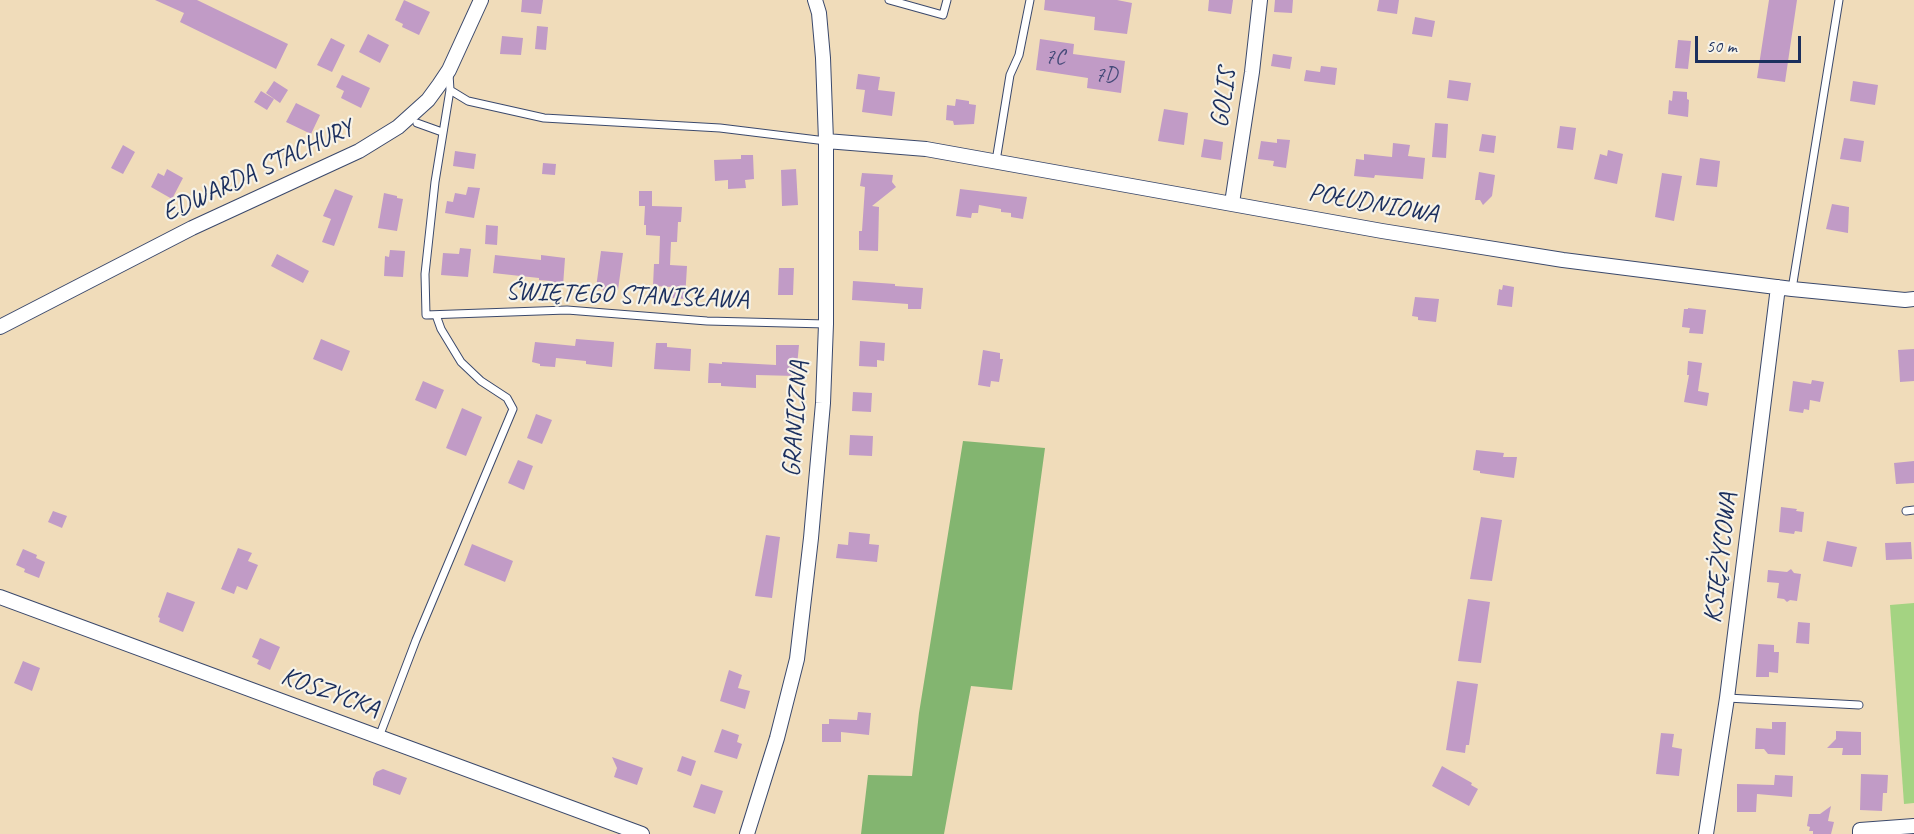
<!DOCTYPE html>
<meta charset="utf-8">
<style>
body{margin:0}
#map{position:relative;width:1914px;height:834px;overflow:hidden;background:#f0dcba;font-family:Caveat,sans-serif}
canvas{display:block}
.scale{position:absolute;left:1695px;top:36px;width:106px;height:27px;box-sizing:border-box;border:3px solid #1b2f5e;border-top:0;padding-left:8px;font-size:18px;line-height:21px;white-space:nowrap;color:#1b2f5e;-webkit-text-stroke:4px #f7f3e8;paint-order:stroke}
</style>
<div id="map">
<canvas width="1914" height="834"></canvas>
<div class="scale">50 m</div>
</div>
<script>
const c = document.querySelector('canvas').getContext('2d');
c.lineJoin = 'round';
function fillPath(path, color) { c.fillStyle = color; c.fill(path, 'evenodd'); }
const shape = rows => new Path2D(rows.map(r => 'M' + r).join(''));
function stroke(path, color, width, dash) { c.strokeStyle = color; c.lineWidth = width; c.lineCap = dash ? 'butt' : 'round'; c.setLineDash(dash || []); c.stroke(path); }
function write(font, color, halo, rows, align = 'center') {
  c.font = font + ' Caveat,sans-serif'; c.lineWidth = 4.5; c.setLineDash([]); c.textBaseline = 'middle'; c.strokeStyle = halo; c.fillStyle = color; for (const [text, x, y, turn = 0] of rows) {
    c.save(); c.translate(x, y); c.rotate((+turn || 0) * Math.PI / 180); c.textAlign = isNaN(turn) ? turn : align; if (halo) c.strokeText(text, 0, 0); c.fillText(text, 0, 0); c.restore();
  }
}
const green = shape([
 [1914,603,1914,803,1904,804,1890,605]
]);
const forest = shape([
 [963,441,1045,448,1012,690,971,686,944,834,861,834,868,775,912,776,919,713]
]);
const building = shape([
 [155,0,197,0,288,44,276,69,180,22,184,13],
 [404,0,430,12,419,35,402,27,403,24,395,20],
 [522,0,543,0,541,14,521,12],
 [1045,0,1117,0,1132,3,1127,34,1094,30,1095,17,1044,10],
 [1209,0,1233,0,1231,14,1208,11],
 [1275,0,1293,0,1292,13,1274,12],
 [1379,0,1399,0,1397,14,1377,11],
 [1769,0,1797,0,1785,82,1757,78],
 [1415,17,1435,21,1432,37,1412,34],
 [537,26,548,27,546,50,535,49],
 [368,34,389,45,380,63,359,52],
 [502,36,523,38,521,55,500,54],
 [331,38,345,45,332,72,317,65],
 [1040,39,1074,44,1073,54,1125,61,1121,93,1087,88,1088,78,1036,70],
 [1678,40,1691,41,1688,69,1675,68],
 [1273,54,1292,57,1290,69,1271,66],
 [1321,66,1337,68,1335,85,1304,81,1306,70,1320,72],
 [858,74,880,77,878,90,895,92,892,116,862,112,865,90,856,89],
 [342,75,370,88,361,108,341,98,344,91,336,87],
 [1449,80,1471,83,1468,101,1447,98],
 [274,81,288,90,280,103,266,93],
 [1853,81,1878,85,1875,105,1850,101],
 [261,91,274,99,267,110,254,102],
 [1673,91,1687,92,1687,99,1689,100,1688,117,1668,114,1669,100,1672,101],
 [956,99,969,101,969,104,976,105,974,124,954,125,953,121,946,120,947,105,955,106],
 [296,103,320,115,311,134,286,122],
 [1164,109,1188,113,1184,145,1158,141],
 [1435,123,1448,124,1446,158,1432,157],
 [1560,126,1576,128,1573,150,1557,148],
 [1482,134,1496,136,1494,153,1479,151],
 [1844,138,1864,141,1861,162,1840,159],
 [1204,139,1223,142,1221,160,1201,157],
 [1277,139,1290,140,1286,168,1273,166,1274,161,1258,159,1261,141,1277,143],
 [1393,143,1410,145,1408,156,1425,158,1423,179,1375,175,1374,178,1354,176,1356,159,1364,160,1364,154,1392,157],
 [123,145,135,152,123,174,111,168],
 [1608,150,1623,154,1617,184,1594,179,1600,154,1607,156],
 [455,151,476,154,474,169,453,166],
 [741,155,753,155,754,179,745,180,746,188,728,189,728,180,715,181,714,160,741,159],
 [1700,158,1720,161,1717,187,1696,185],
 [543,163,556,164,555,175,542,174],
 [167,169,183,178,172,199,151,187,158,173,164,176],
 [796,169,798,205,782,206,781,170],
 [1479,172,1495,175,1492,196,1483,205,1480,200,1475,200],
 [862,173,893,175,892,182,896,187,872,206,879,207,878,251,859,250,859,231,862,231,865,187,860,186],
 [1662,173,1682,176,1674,221,1655,217],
 [468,187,480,188,474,218,445,213,447,201,453,202,455,193,466,195],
 [335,189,353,196,334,246,322,242,331,219,323,216],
 [960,189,1027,197,1023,219,1011,217,1011,213,1001,212,1001,209,979,205,978,213,972,213,971,218,956,216],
 [639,191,652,191,652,206,682,207,681,222,678,222,677,242,671,242,670,265,687,266,685,299,671,298,672,287,653,286,654,264,659,264,660,236,646,235,646,225,644,225,645,206,639,206],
 [384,193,397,196,397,198,403,199,397,231,378,228],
 [1832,204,1849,207,1848,233,1826,229],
 [486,225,498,226,497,245,485,244],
 [460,248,471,249,468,277,441,275,443,253,459,254],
 [390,250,405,251,403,277,384,276,385,256,389,257],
 [601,251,623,253,618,290,609,289,605,293,602,289,596,288],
 [277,254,309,271,303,283,271,266],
 [495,255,541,260,541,255,565,258,563,286,551,285,551,281,539,280,539,278,493,273],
 [779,268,794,268,793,295,778,295],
 [853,281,895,284,895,286,923,288,921,309,908,309,908,304,852,300],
 [1503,285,1514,287,1512,307,1497,305,1499,289,1502,290],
 [1415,297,1439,299,1436,322,1418,320,1418,317,1412,316],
 [1688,308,1706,310,1703,334,1689,333,1690,328,1682,327,1684,309,1688,309],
 [321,339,350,351,342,371,313,359],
 [576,339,614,342,612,367,586,364,586,361,556,358,555,367,540,366,540,364,532,362,535,342,575,346],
 [860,341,885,343,884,361,877,360,877,367,859,366],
 [656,343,667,343,667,347,691,349,690,371,654,369],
 [776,345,799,345,796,376,756,375,756,388,721,386,721,383,708,383,709,363,722,364,722,362,776,365],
 [1914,349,1914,381,1900,382,1898,350],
 [983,350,1000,353,1000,359,1003,359,999,382,991,381,990,387,978,385],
 [1688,361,1702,363,1698,391,1709,393,1707,406,1684,402,1689,375,1687,375],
 [1812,380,1824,382,1820,402,1810,400,1809,410,1804,409,1803,413,1789,411,1793,381,1811,384],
 [423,381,444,390,436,409,415,400],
 [853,392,872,393,871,412,852,411],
 [462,408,482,417,466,456,446,448],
 [536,414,552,420,542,444,527,438],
 [850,435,873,436,872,456,849,455],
 [1476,450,1504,453,1503,457,1517,457,1514,478,1480,473,1480,471,1473,470],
 [518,460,533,466,524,490,508,483],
 [1914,461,1914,483,1896,484,1894,463],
 [1781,507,1797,509,1796,511,1804,512,1802,532,1795,531,1794,534,1779,532],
 [53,511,67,516,62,528,48,522],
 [1481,517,1502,520,1492,581,1470,579],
 [849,532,870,534,869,544,879,545,877,562,836,558,838,544,848,545],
 [766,535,780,537,772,598,755,596],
 [1827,541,1857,547,1852,567,1823,561],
 [1911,542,1912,559,1886,560,1885,543],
 [472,544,513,561,505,582,464,565],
 [238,548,252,553,248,561,258,565,247,590,237,586,234,594,221,589],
 [23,549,37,555,36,558,45,562,39,578,24,572,25,569,16,565],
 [1791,569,1794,573,1801,574,1797,601,1790,600,1787,602,1784,599,1777,598,1779,583,1767,582,1768,570,1787,572],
 [167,592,195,602,183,632,159,622,160,618,158,617],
 [1468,599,1490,602,1481,663,1458,661],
 [1798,622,1810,623,1809,644,1796,643],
 [260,638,280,647,270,670,257,664,259,660,252,657],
 [1758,644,1774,645,1774,652,1779,652,1778,673,1769,672,1769,677,1756,677],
 [23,661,40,668,32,691,14,683],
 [729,670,742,675,738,688,750,691,745,709,720,701],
 [1457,681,1478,684,1469,745,1466,745,1465,753,1446,750],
 [858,712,871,713,869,735,841,732,841,742,822,742,822,724,829,724,829,719,857,720],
 [1772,722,1786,722,1785,755,1768,754,1764,749,1755,749,1756,728,1772,729],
 [722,729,739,735,737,742,742,744,737,759,714,752],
 [1836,731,1861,732,1861,755,1842,755,1843,748,1827,748,1836,739],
 [1661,733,1674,734,1672,747,1682,749,1679,776,1656,774],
 [682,756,696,761,691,776,677,771],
 [612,757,643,768,637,785,614,777,617,768],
 [1442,766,1472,783,1471,785,1478,789,1469,806,1432,786],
 [383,769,407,778,400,795,373,785,373,779,376,772],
 [1861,774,1888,775,1887,793,1883,793,1882,811,1860,810],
 [1775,775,1793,776,1792,797,1757,794,1756,812,1737,812,1737,784,1774,785],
 [701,784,723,791,715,814,693,807],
 [1831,806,1828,821,1834,822,1831,834,1813,834,1813,831,1809,831,1810,827,1807,826,1809,814,1820,814]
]);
const lane = shape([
 [889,0,943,15,947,0],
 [449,74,450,90,435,182,425,274,426,315,567,310,707,321,826,324],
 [450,90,468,101,544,118,720,128,826,141],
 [417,123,442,132],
 [996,161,1010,75,1019,55,1030,0],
 [1792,289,1839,0],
 [1906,511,1914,510],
 [1727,698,1859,705],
 [379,737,416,640,513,409,507,398,481,381,461,362,441,329,436,315]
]);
const street = shape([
 [826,141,926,149,1382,231,1563,260,1792,289,1905,300,1914,299],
 [1232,203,1252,72,1260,0],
 [0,327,192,228,359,151,398,127,428,100,439,85,449,70,481,0],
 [0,597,642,834],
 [747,834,777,738,797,659,811,538,823,403,826,324,826,141,823,58,819,13,815,0],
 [1706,834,1727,698,1778,287],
 [1860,834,1860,830,1914,826]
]);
const numberNames = [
 ["7C",1055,57],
 ["7D",1106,75]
];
const streetNames = [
 ["GOLIS",1224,98,-82],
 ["EDWARDA STACHURY",258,171,-25],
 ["POŁUDNIOWA",1373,204,10],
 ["ŚWIĘTEGO STANISŁAWA",627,296,2],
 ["GRANICZNA",796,419,-86],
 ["KSIĘŻYCOWA",1721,558,-83],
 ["KOSZYCKA",330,693,20]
];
fillPath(green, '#a4d382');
fillPath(forest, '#83b570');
fillPath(building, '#c19bc6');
stroke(lane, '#3b496c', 9);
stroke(street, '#3b496c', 16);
stroke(lane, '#fff', 7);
stroke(street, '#fff', 14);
write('22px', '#444a78', null, numberNames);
write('26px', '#1b2f5e', '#f7f3e8', streetNames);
</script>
